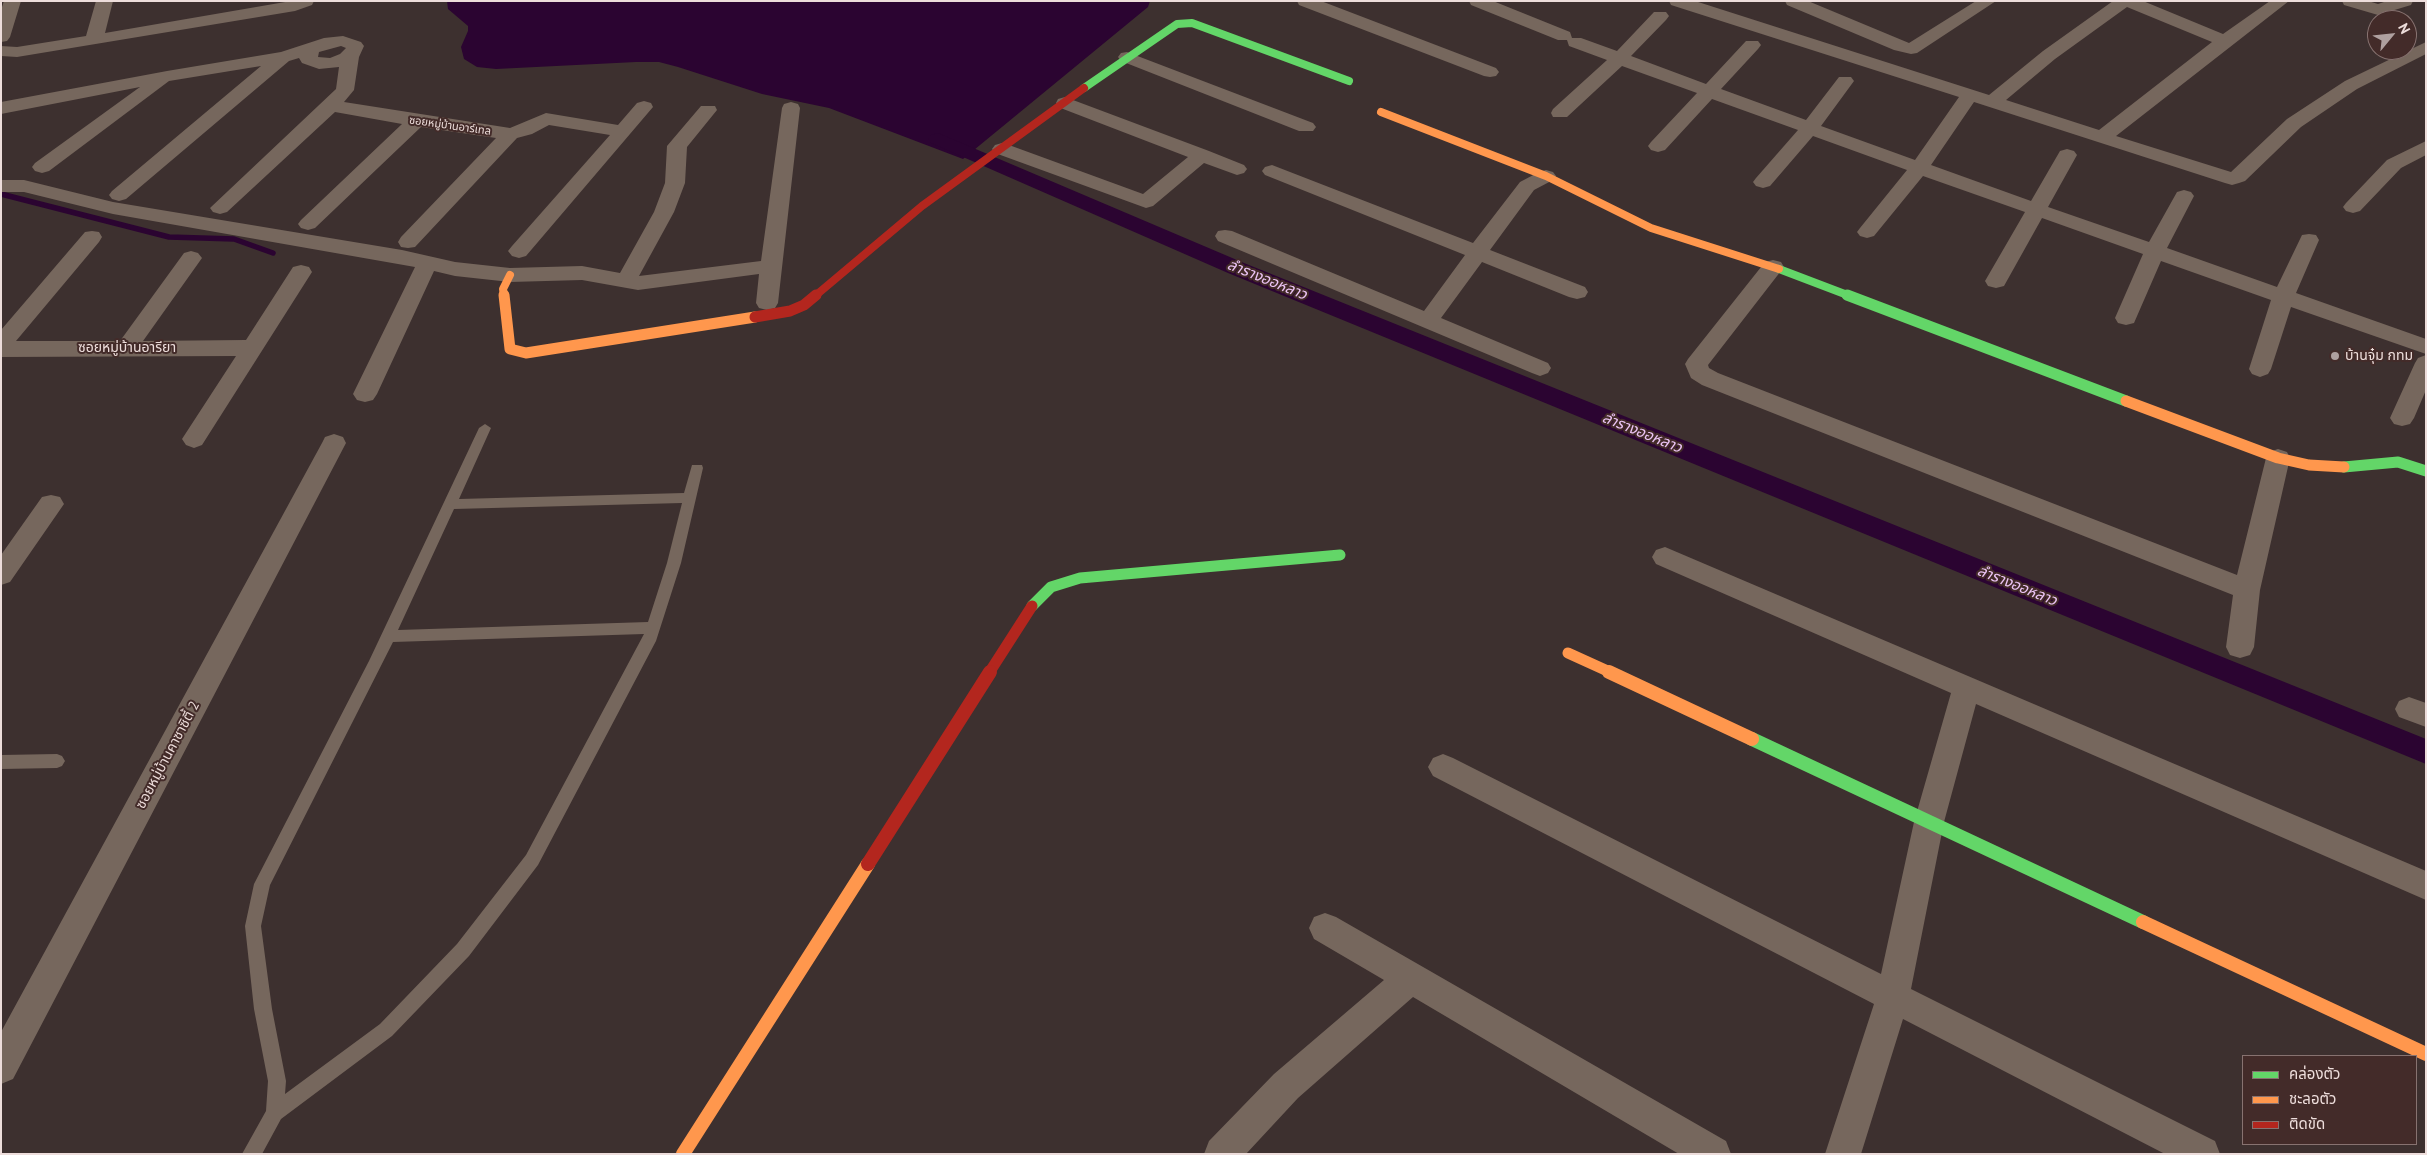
<!DOCTYPE html>
<meta charset="utf-8">
<style>
body{margin:0}
#map{position:relative;width:2427px;height:1155px;overflow:hidden;background:#3d302f;font-family:"PT Sans","Noto Sans Thai",sans-serif}
canvas{display:block}
.frame{position:absolute;inset:0;border:2px solid #eddddb;pointer-events:none}
.legend{position:absolute;left:2242px;top:1055px;width:175px;height:90px;box-sizing:border-box;background:#432b29;border:1px solid #877270;margin:0;padding:6px 9px;list-style:none;font-size:15px;color:#eddddb}
.legend li{display:flex;align-items:center;gap:10px;height:25px}
.legend b{width:25px;border:1px solid #877270}
.north{position:absolute;left:2367px;top:10px;width:50px;height:50px;box-sizing:border-box;background:#432b29;border:1px solid #877270;border-radius:50%;rotate:62deg;font-size:14px;font-weight:700;line-height:20px;text-align:center;color:#eddddb}
.north::after{content:'';display:block;margin:auto;width:18px;height:22px;background:#afa09f;clip-path:polygon(50% 0,100% 100%,50% 72%,0 100%)}
</style>
<div id="map">
<canvas width="2427" height="1155"></canvas>
<div class="frame"></div>
<ul class="legend">
<li><b style="height:6px;background:#63d668"></b>คล่องตัว</li>
<li><b style="height:6px;background:#ff974d"></b>ชะลอตัว</li>
<li><b style="height:6px;background:#b3261e"></b>ติดขัด</li>
</ul>
<div class="north">N</div>
</div>
<script>
const c = document.querySelector('canvas').getContext('2d');
c.lineJoin = 'round';
function fillPath(path, color) { c.fillStyle = color; c.fill(path, 'evenodd'); }
const shape = rows => new Path2D(rows.map(r => 'M' + r).join(''));
function stroke(path, color, width, dash) { c.strokeStyle = color; c.lineWidth = width; c.lineCap = dash ? 'butt' : 'round'; c.setLineDash(dash || []); c.stroke(path); }
function write(font, color, halo, rows, align = 'center') {
  c.font = font + ' "PT Sans","Noto Sans Thai",sans-serif'; c.lineWidth = 4; c.setLineDash([]); c.textBaseline = 'middle'; c.strokeStyle = halo; c.fillStyle = color; for (const [text, x, y, turn = 0] of rows) {
    c.save(); c.translate(x, y); c.rotate((+turn || 0) * Math.PI / 180); c.textAlign = isNaN(turn) ? turn : align; if (halo) c.strokeText(text, 0, 0); c.fillText(text, 0, 0); c.restore();
  }
}
const water = shape([
 [447,1,1150,1,1148,7,963,159,829,108,762,94,678,67,659,62,636,62,496,69,477,67,464,59,461,47,468,31,468,26,448,9]
]);
const stream = shape([
 [1,194,169,237,234,239,273,253]
]);
const canal = shape([
 [938,133,1244,263,2426,739,2426,764,1228,273,931,143,928,139,931,135,938,133]
]);
const lane = shape([
 [485,424,491,428,459,499,684,493,692,465,702,465,703,468,681,563,656,641,538,865,469,956,392,1036,281,1119,262,1154,242,1154,266,1111,268,1081,254,1009,245,926,254,884,369,661,479,428,485,424],
 [682,503,667,563,648,622,398,630,454,509,682,503],
 [644,634,526,855,457,944,380,1024,285,1094,286,1081,272,1009,261,926,270,885,393,642,644,634],
 [57,754,62,756,65,761,62,766,57,768,1,769,1,755,57,754]
]);
const street = shape([
 [4,1,21,1,10,37,7,41,1,42,1,10,4,1],
 [96,1,113,1,105,33,291,1,314,1,312,5,295,11,17,57,1,56,1,46,17,47,86,36,96,1],
 [1297,1,1321,1,1496,68,1499,72,1496,76,1490,77,1484,76,1299,5,1297,1],
 [1469,1,1493,1,1570,32,1572,38,1581,38,1617,51,1654,12,1666,12,1669,16,1666,20,1631,56,1706,84,1746,41,1758,41,1761,45,1758,49,1721,89,1806,120,1839,77,1851,77,1854,81,1821,126,1915,160,1959,97,1671,5,1669,1,1695,1,1989,95,2043,51,2113,1,2143,1,2223,34,2270,1,2289,1,2116,136,2231,172,2287,119,2345,81,2426,42,2426,54,2357,89,2301,127,2245,181,2239,183,2232,185,2225,183,1974,102,1931,165,2031,201,2060,151,2067,149,2074,151,2077,155,2048,207,2149,242,2177,192,2184,190,2191,192,2194,196,2167,248,2277,287,2302,235,2309,234,2316,235,2319,240,2296,293,2426,339,2426,354,2291,307,2271,369,2268,374,2260,377,2252,374,2249,369,2271,300,2161,261,2134,323,2126,325,2118,323,2115,318,2143,254,2042,218,2004,286,1996,288,1988,286,1985,281,2025,212,1923,176,1874,236,1867,238,1860,236,1857,232,1860,228,1907,170,1813,136,1770,186,1763,188,1756,186,1753,182,1756,178,1798,130,1712,99,1665,150,1658,152,1651,150,1648,146,1651,142,1697,93,1622,66,1567,117,1553,117,1551,113,1553,109,1607,60,1569,46,1567,40,1558,40,1471,5,1469,1],
 [2127,7,2212,42,2099,130,2006,100,2055,59,2127,7],
 [1785,1,1808,1,1909,43,1976,1,1996,1,1917,53,1911,54,1894,50,1787,5,1785,1],
 [2342,1,2368,1,2378,4,2387,1,2413,1,2411,5,2378,15,2344,5,2342,1],
 [343,36,361,42,364,46,359,57,354,90,344,102,510,128,546,113,618,125,637,103,644,101,651,103,653,107,526,256,519,258,512,256,508,251,512,246,610,135,549,125,532,134,517,138,415,247,408,248,401,247,398,242,401,237,496,138,421,127,315,228,308,230,301,228,298,224,301,220,402,124,335,112,227,212,220,214,213,212,210,208,336,89,339,67,319,69,302,63,299,58,289,61,126,199,119,201,112,199,109,195,112,191,261,66,169,81,49,171,42,173,35,171,32,167,35,163,140,87,1,114,1,102,167,71,281,52,324,38,343,36],
 [341,46,346,48,340,54,330,58,318,57,319,52,341,46],
 [1127,52,1313,123,1316,127,1313,131,1299,131,1121,61,1118,57,1121,53,1127,52],
 [1065,97,1209,151,1244,165,1247,169,1244,173,1237,175,1204,163,1153,206,1146,208,995,153,992,149,995,145,1002,143,1009,145,1143,194,1188,157,1058,107,1056,103,1058,99,1065,97],
 [791,102,798,104,800,108,778,303,775,308,767,310,759,308,756,303,759,274,638,290,582,280,510,282,455,276,434,271,377,394,373,400,365,402,357,400,353,394,415,267,113,214,24,192,1,192,1,180,24,180,113,202,402,250,455,262,510,268,582,266,620,273,654,212,665,183,667,146,701,106,715,106,717,110,687,147,685,183,674,212,639,276,761,261,782,108,784,104,791,102],
 [2426,141,2426,155,2401,168,2360,211,2353,213,2346,211,2343,207,2346,203,2387,160,2426,141],
 [1272,165,1473,243,1520,182,1539,172,1546,170,1553,172,1556,176,1553,180,1534,190,1490,250,1585,287,1588,292,1585,297,1577,299,1569,297,1482,262,1441,318,1548,363,1551,368,1548,373,1540,376,1532,373,1218,241,1215,236,1218,231,1225,230,1232,231,1424,311,1465,255,1265,175,1262,171,1265,167,1272,165],
 [92,231,99,232,102,237,99,242,16,341,120,341,184,253,191,251,198,253,202,258,143,341,246,340,293,267,301,265,309,267,312,272,202,445,194,448,186,445,182,439,236,356,1,357,1,330,85,232,92,231],
 [1773,260,1781,262,1784,267,1708,365,1709,368,1718,373,2237,575,2266,458,2269,452,2278,449,2287,452,2290,458,2260,590,2254,647,2250,655,2240,658,2230,655,2226,647,2233,595,1702,385,1691,378,1685,364,1688,359,1765,262,1773,260],
 [2426,355,2426,390,2414,418,2410,424,2402,426,2394,424,2390,418,2415,363,2418,358,2426,355],
 [334,434,343,437,346,443,13,1079,1,1084,1,1032,322,443,325,437,334,434],
 [51,495,60,497,64,504,10,582,1,585,1,555,42,497,51,495],
 [1665,547,2426,871,2426,900,1976,704,1944,822,1911,989,2215,1141,2220,1154,2165,1154,1903,1019,1861,1154,1825,1154,1874,1004,1433,776,1428,767,1433,758,1443,754,1453,758,1881,974,1914,822,1951,693,1656,564,1652,557,1656,550,1665,547],
 [2409,697,2426,703,2426,727,2399,717,2395,709,2399,701,2409,697],
 [1325,913,1336,917,1726,1141,1731,1154,1679,1154,1413,997,1298,1098,1246,1154,1204,1154,1209,1141,1274,1074,1384,980,1314,939,1309,928,1314,917,1325,913]
]);
const fastFar2 = shape([
 [1084,88,1177,24,1192,23,1349,81],
 [1779,269,1850,296]
]);
const fastFar1 = shape([
 [1847,295,2126,401],
 [2344,467,2398,462,2426,471],
 [1032,606,1051,587,1080,578,1340,555]
]);
const fast = shape([
 [1752,739,2143,922]
]);
const slowFar2 = shape([
 [1381,112,1546,176,1651,228,1779,269],
 [504,296,503,289,510,275]
]);
const slowFar1 = shape([
 [504,295,510,349,526,353,755,317],
 [2126,401,2278,458,2309,465,2344,467],
 [1568,653,1612,673]
]);
const slow = shape([
 [1609,672,1752,739],
 [2143,922,2426,1054],
 [683,1154,868,864]
]);
const jamFar2 = shape([
 [815,296,922,206,1084,88]
]);
const jamFar1 = shape([
 [755,317,790,311,804,305,816,295],
 [989,673,1032,606]
]);
const jam = shape([
 [868,864,990,672]
]);
const markers = [
 [2335,356,5,"#afa09f"]
];
const farStreetnames = [
 ["ซอยหมู่บ้านอาร์เทล",450,126,8]
];
const streetNames = [
 ["ซอยหมู่บ้านอารียา",127,348],
 ["ซอยหมู่บ้านคาซาซิตี้ 2",168,755,-62]
];
const poiNames = [
 ["บ้านจุ๋ม กทม",2345,356]
];
const waterNames = [
 ["ลำรางออหลาว",1267,280,22],
 ["ลำรางออหลาว",1642,433,22],
 ["ลำรางออหลาว",2017,586,22]
];
fillPath(water, '#2b0431');
stroke(stream, '#2b0431', 5.5);
fillPath(canal, '#2b0431');
fillPath(lane, '#76675d');
fillPath(street, '#76675d');
stroke(fastFar2, '#63d668', 8);
stroke(fastFar1, '#63d668', 11);
stroke(fast, '#63d668', 14);
stroke(slowFar2, '#ff974d', 8);
stroke(slowFar1, '#ff974d', 11);
stroke(slow, '#ff974d', 14);
stroke(jamFar2, '#b3261e', 8);
stroke(jamFar1, '#b3261e', 11);
stroke(jam, '#b3261e', 14);
for (const [x, y, r, color] of markers) { const dot = new Path2D(); dot.arc(x, y, r, 0, 2 * Math.PI); c.fillStyle = color; c.fill(dot); stroke(dot, '#432b29', 2); }
write('11px', '#eddddb', '#432b29', farStreetnames);
write('14px', '#eddddb', '#432b29', streetNames);
write('14px', '#eddddb', '#432b29', poiNames, 'left');
write('italic 15px', '#ecc4f5', '#432b29', waterNames);
</script>
